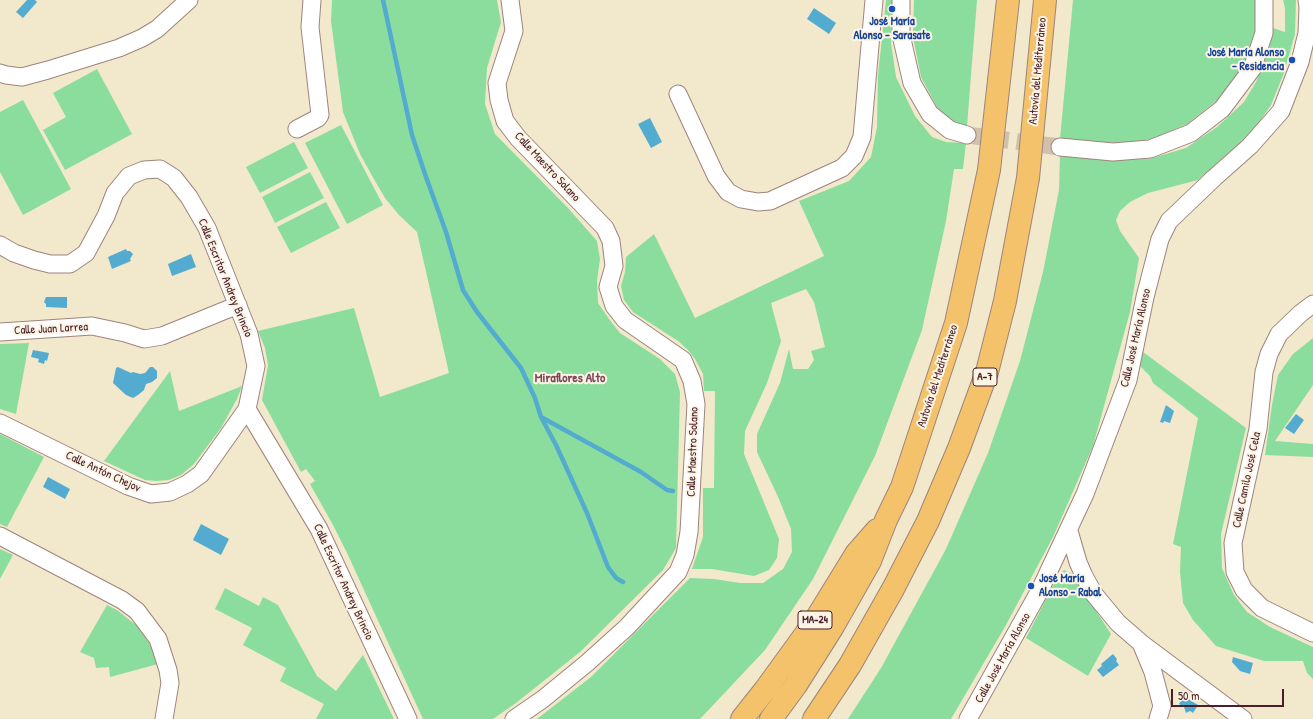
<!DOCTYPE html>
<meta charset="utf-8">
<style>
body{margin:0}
#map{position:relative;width:1313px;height:719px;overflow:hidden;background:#f2e8cc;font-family:"Patrick Hand",sans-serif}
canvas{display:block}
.scale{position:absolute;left:1171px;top:689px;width:113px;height:18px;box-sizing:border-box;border:2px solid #4a1f2b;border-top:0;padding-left:5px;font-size:12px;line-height:14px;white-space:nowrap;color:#4a1f2b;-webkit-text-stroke:3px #fcf5e5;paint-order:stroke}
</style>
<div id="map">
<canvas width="1313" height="719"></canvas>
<div class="scale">50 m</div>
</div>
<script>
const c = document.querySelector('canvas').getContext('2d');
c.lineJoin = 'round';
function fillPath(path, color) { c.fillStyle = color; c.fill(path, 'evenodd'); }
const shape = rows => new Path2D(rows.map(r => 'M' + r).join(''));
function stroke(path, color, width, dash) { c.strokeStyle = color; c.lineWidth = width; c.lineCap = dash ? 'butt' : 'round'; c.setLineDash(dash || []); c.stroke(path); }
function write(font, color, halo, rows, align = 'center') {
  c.font = font + ' "Patrick Hand",sans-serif'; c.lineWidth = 4; c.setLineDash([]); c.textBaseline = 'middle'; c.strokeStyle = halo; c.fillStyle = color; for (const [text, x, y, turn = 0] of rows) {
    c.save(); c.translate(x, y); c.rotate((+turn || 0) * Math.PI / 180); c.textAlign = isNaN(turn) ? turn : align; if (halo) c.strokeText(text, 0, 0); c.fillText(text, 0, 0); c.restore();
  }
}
const green = shape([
 [332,0,497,0,501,22,487,68,485,104,495,134,568,208,597,241,600,259,597,281,598,303,609,319,620,333,660,359,675,374,680,392,676,548,663,570,580,652,516,703,493,719,423,719,348,555,333,525,310,484,315,481,306,469,301,472,262,400,268,365,265,348,258,331,354,308,380,397,449,373,417,232,399,215,385,198,375,181,360,154,343,112,331,21],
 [886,0,892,0,891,43,896,77,915,116,932,137,946,142,966,143,963,169,954,169,946,221,922,330,875,456,813,579,765,650,700,719,537,719,591,677,690,578,714,579,740,583,763,583,783,569,792,552,791,529,779,499,757,452,757,434,780,383,789,349,793,369,808,369,814,360,811,351,825,347,814,302,806,289,771,303,781,341,767,383,745,431,744,454,779,539,777,558,769,570,754,576,712,569,692,569,703,537,703,488,714,488,715,391,704,391,703,374,695,359,688,350,678,341,633,312,624,300,621,286,625,272,626,257,654,234,695,318,824,256,799,201,849,181,871,157,877,127,878,75],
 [914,0,977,0,967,126,956,126,938,109,921,77,913,37],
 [1073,0,1255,0,1256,28,1245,63,1220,98,1187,124,1153,139,1119,143,1060,139],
 [1283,0,1296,0,1295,34,1284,73,1271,105,1253,131,1198,180,1148,193,1130,202,1120,211,1116,220,1120,231,1139,258,1130,312,1093,446,1053,537,1006,625,951,719,848,719,881,668,946,549,988,453,1020,361,1043,272,1059,190,1060,155,1102,160,1149,159,1186,148,1217,127,1244,102,1256,82,1269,49,1273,28,1285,32,1285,8],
 [97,69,132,134,65,170,43,130,66,117,53,93],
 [23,100,71,189,23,215,0,172,0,112],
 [341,125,383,205,347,224,305,143],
 [294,142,308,168,260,193,246,167],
 [310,172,324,198,275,223,262,197],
 [326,202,340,228,291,253,277,227],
 [1313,338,1313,385,1275,441,1313,444,1313,457,1265,455,1272,405,1278,375,1293,354],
 [29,343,16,414,0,409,0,344],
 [1143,352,1246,428,1221,534,1222,568,1234,595,1247,612,1270,627,1313,647,1313,679,1307,673,1303,661,1264,661,1216,646,1193,620,1183,603,1180,572,1181,547,1173,544,1198,418,1153,383,1150,376,1139,365],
 [170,371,179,411,242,386,237,399,221,428,194,464,181,475,169,480,156,481,145,480,104,461],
 [0,434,44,457,7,527,0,524],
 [0,549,13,555,0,579],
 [1064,570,1072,574,1111,634,1088,676,1026,638,1058,576],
 [225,588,259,606,263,597,278,605,317,676,336,691,363,655,394,719,316,719,324,704,280,681,286,668,243,645,252,628,215,609],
 [107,605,117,610,137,626,151,646,158,664,110,677,109,667,96,668,94,658,80,652]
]);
const water = shape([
 [27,0,35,0,37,2,23,18,16,12],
 [814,8,836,23,829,34,807,19],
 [650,118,662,142,651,148,638,124],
 [126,249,127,251,130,251,133,254,130,259,131,261,112,269,108,257],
 [191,254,196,267,172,276,168,264],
 [46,297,67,297,67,308,46,307,46,304,44,302],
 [33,350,49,353,47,361,45,360,44,364,38,362,39,359,31,357],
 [118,367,131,373,133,372,140,374,145,373,150,367,153,367,157,371,157,378,152,382,146,384,144,390,138,395,133,398,126,395,113,383,116,368],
 [1166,405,1174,411,1170,423,1164,421,1163,423,1160,422],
 [1296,414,1304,420,1294,434,1285,428],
 [48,477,70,489,65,499,43,487],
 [201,524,229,539,221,555,193,540],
 [1113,654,1117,659,1116,661,1119,665,1103,677,1097,670,1102,666,1101,664],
 [1233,657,1253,663,1250,674,1240,671,1232,662],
 [1183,696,1198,705,1193,713,1190,711,1186,713,1184,707,1179,704]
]);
const stream = shape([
 [383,0,412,135,426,177,446,232,463,290,477,312,521,368,535,398,541,417,556,445,587,513,608,567,616,578,623,582],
 [541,417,641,472,667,490,673,491]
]);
const minorTunnel = shape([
 [967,135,1060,147]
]);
const minor = shape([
 [510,0,514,31,497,83,499,100,505,121,518,138,605,228,611,241,614,266,608,287,614,306,625,320,683,360,692,381,696,404,689,532,685,555,678,572,627,627,587,663,543,699,514,719],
 [901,0,901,35,912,83,930,114,950,130,967,135],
 [0,73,6,75,22,77,48,70,119,48,142,38,157,29,189,0],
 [678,94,716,176,728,192,741,199,758,202,770,201,842,168,854,156,862,137,874,0],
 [297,129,318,118,320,115,310,27,312,0],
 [1060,147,1113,152,1150,149,1191,133,1222,109,1252,69,1264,33,1264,0],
 [0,245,14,253,34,260,50,264,70,264,86,253,106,216,115,193,129,176,144,170,160,169,174,178,189,197,207,228,249,334,256,366,247,409,201,474,187,484,170,492,151,494,128,486,0,423],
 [1313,304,1301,313,1279,334,1269,354,1264,372,1258,429,1233,543,1235,572,1244,590,1262,608,1313,633],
 [0,332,92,326,125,333,144,339,162,336,238,305],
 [247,409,319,529,408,719],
 [1069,531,1078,562,1084,576,1094,594,1118,623,1141,643,1243,719],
 [0,536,122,600,137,611,158,639,168,670,170,683,164,719],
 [1141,643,1153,672,1162,706,1158,719],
 [968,719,1039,592,1085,494,1128,380,1145,297,1160,239,1169,221,1214,178,1250,146,1281,111,1300,62,1307,33,1308,7,1307,0]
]);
const motorway = shape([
 [742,719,765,690,813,624,856,554,877,530],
 [771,719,796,685,832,628,870,561,886,520,902,487,956,323,989,170,1008,0],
 [814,719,850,665,893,589,928,521,959,448,987,372,1005,301,1028,178,1045,0]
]);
const markers = [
 [892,9,4,"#1a4fb4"],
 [1292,60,4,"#1a4fb4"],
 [1031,586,4,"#1a4fb4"]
];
const shields = [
 [985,377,24],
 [815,620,34]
];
const shieldNames = [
 ["A-7",985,377],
 ["MA-24",815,620]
];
const transitNames = [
 ["José María",892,22],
 ["Alonso - Sarasate",892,36],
 ["José María Alonso",1284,53,"right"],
 ["- Residencia",1284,67,"right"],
 ["José María",1039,579,"left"],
 ["Alonso - Rabal",1039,593,"left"]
];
const streetNames = [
 ["Autovía del Mediterráneo",1038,71,-85],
 ["Calle Maestro Solano",547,167,47],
 ["Calle Escritor Andrey Brincio",225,278,68],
 ["Calle Juan Larrea",51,329,-3],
 ["Calle José María Alonso",1136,338,-77],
 ["Autovía del Mediterráneo",938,376,-72],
 ["Calle Maestro Solano",693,452,-88],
 ["Calle Antón Chejov",103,472,25],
 ["Calle Camilo José Cela",1247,480,-78],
 ["Calle Escritor Andrey Brincio",343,582,65],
 ["Calle José María Alonso",1003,658,-61]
];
const neighbourhoodNames = [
 ["Miraflores Alto",570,379]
];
fillPath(green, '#8bdd9e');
fillPath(water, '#53acd0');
stroke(stream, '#53acd0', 4.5);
stroke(minorTunnel, '#d0c0ac', 17, [17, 8]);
stroke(minor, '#9e847c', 19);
stroke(motorway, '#9e847c', 24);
stroke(minor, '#fff', 17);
stroke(motorway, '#f3c26a', 22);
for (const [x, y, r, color] of markers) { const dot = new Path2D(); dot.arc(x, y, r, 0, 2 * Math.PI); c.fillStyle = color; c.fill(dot); stroke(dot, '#fcf5e5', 1.5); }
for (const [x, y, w] of shields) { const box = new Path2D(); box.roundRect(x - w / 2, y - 9, w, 18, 3); c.fillStyle = '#fcf5e5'; c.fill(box); stroke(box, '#4a1f2b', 1); }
write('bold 11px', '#4a1f2b', null, shieldNames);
write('bold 12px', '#164399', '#fcf5e5', transitNames);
write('12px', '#4a1f2b', '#fcf5e5', streetNames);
write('bold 13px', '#7d4858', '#fcf5e5', neighbourhoodNames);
</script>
